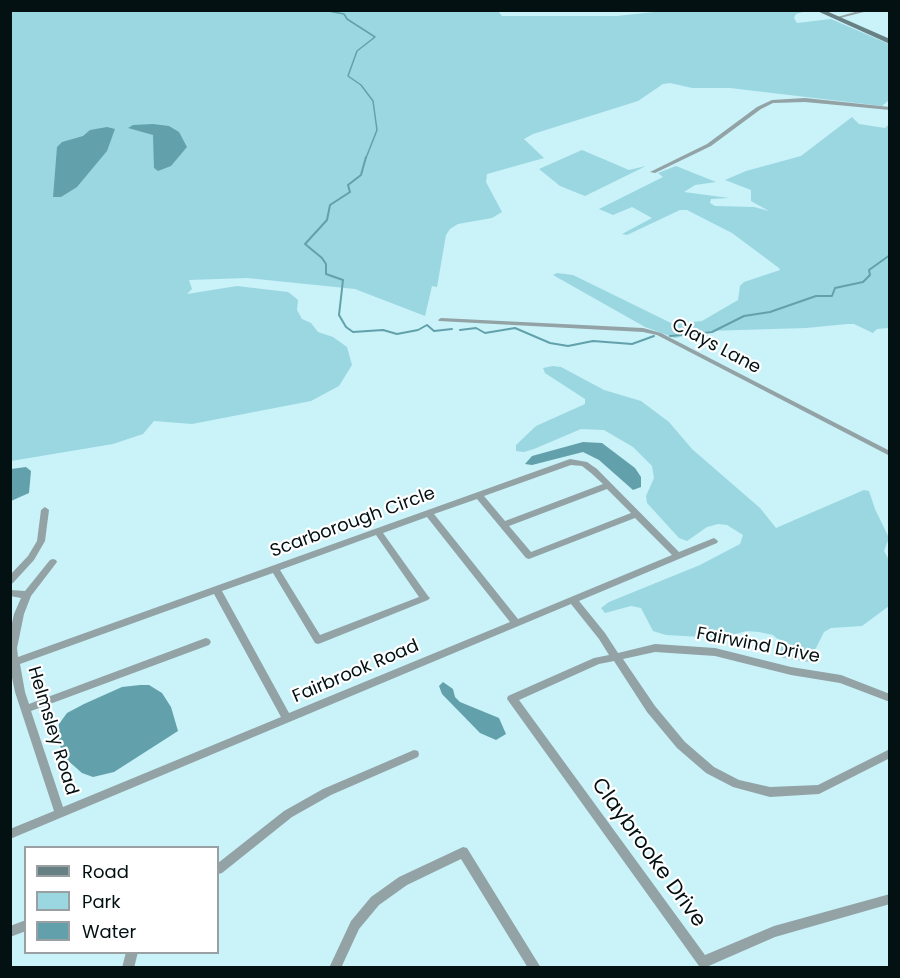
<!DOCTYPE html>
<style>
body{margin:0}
#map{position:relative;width:900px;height:978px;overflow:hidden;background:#c9f2f9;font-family:Poppins,sans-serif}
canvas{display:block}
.frame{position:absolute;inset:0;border:12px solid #031113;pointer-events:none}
.legend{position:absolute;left:24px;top:846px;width:195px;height:108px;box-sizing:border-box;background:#fff;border:2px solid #9aa0a1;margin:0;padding:8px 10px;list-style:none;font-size:18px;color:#031113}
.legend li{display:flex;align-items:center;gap:12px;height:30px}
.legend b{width:30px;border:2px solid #9aa0a1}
</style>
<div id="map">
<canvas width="900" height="978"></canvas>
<div class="frame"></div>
<ul class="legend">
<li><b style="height:8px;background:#678084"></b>Road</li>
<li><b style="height:16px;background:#9bd7e1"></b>Park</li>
<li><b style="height:16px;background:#62a1ab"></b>Water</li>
</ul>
</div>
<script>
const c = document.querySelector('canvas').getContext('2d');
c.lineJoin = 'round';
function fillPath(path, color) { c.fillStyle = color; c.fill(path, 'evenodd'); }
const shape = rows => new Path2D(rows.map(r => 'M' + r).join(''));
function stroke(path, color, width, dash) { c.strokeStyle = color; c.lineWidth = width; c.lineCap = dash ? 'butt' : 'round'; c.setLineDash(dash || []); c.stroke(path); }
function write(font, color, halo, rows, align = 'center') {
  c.font = font + ' Poppins,sans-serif'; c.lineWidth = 4.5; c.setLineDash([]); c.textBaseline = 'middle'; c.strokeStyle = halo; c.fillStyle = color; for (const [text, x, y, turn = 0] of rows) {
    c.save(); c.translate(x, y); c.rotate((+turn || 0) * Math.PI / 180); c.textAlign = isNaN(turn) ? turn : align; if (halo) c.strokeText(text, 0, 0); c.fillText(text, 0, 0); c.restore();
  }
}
const green = shape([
 [497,10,502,16,617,16,673,10,810,10,796,14,794,18,797,23,831,19,889,44,889,100,882,106,730,88,692,88,670,83,663,84,638,101,533,134,524,139,544,158,487,174,486,182,502,212,492,218,458,224,450,229,446,235,437,287,432,286,425,316,355,289,247,278,189,280,192,289,187,294,237,286,288,292,292,295,298,300,297,310,302,319,311,323,318,332,333,337,347,347,352,365,339,386,311,401,192,424,154,421,143,434,113,444,11,461,11,11],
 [852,117,859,124,885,128,889,124,889,328,877,329,873,333,854,324,847,324,806,328,707,331,675,338,645,327,553,275,557,273,573,275,673,324,702,321,738,300,740,286,744,282,780,270,779,268,732,233,687,210,680,210,627,235,622,234,652,218,632,207,613,215,599,209,663,177,658,173,676,166,716,182,695,185,684,192,729,198,711,199,710,203,715,206,754,207,769,211,751,201,751,190,725,180,746,171,801,156],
 [582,150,629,170,646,166,585,196,560,186,539,169],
 [553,366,561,367,604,390,641,401,669,422,692,449,760,508,776,528,864,490,869,491,875,509,889,538,884,551,889,560,889,606,862,626,831,628,824,632,809,662,783,658,779,655,781,642,773,635,759,632,747,631,720,638,666,635,653,631,641,608,631,606,605,613,601,608,609,602,700,565,740,544,743,535,727,525,718,524,707,527,687,541,679,538,647,503,646,496,654,478,652,466,633,447,604,430,581,429,534,449,524,452,516,451,516,445,536,426,585,404,585,399,545,373,543,368]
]);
const water = shape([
 [153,124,169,126,179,132,187,147,171,166,158,171,154,168,153,135,128,128,133,125],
 [107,127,115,129,107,151,77,187,61,197,53,197,57,147,62,142,83,136,90,130],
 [583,442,602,443,635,468,641,477,641,487,633,490,599,460,583,452,532,465,525,464,532,456],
 [26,467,31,471,29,493,11,501,11,469],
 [443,682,453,689,455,697,460,702,499,718,506,734,496,740,480,733,442,694,439,686],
 [140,685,149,685,162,693,171,707,178,731,114,772,93,777,82,773,65,758,57,738,59,724,67,713,84,704,122,687]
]);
const streamFar1 = shape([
 [323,10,344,14,347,19,375,37,357,51,348,76,361,85,373,101,377,130,366,158]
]);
const stream = shape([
 [366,157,361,175,348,185,350,192,330,205,327,220,305,244,322,258,326,264,326,274,343,280,339,315,346,327,353,332,383,330,397,334,418,330,427,325,434,331,452,329],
 [460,330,476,328,485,333,515,328,550,343,568,346,593,341,632,344,654,336],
 [670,336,712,332,744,316,770,312,816,296,832,296,835,288,863,282,870,275,869,270,890,255]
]);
const street = shape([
 [862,10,872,10,836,19,834,18,862,10],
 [805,98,890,107,890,110,805,102,773,103,761,109,711,146,655,173,650,172,707,144,757,107,772,100,805,98],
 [441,318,643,328,661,333,890,451,890,456,657,335,643,332,439,321,438,320,441,318],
 [570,459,587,462,597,469,679,552,714,538,718,541,717,543,579,601,605,633,618,653,655,644,715,648,791,667,841,675,890,694,890,702,840,683,791,675,715,656,655,652,623,659,655,706,685,742,714,767,739,780,770,787,818,785,890,749,890,758,819,794,770,797,733,787,706,773,677,748,647,712,614,661,599,664,519,700,705,955,774,926,890,894,890,904,775,937,704,968,699,966,507,699,508,696,594,658,609,655,599,639,571,604,10,839,10,829,54,811,15,692,10,668,10,632,14,614,21,598,10,596,10,590,25,591,50,560,53,559,56,560,57,562,31,596,24,614,17,648,18,657,570,459],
 [571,465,582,466,591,473,603,484,505,521,484,496,571,465],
 [607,489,631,513,531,552,509,526,607,489],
 [477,499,526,558,529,559,635,518,672,555,518,619,434,514,477,499],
 [427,517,510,622,289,713,222,591,273,573,315,643,318,644,321,643,428,600,430,598,428,596,383,533,427,517],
 [376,535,419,597,320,635,280,570,376,535],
 [214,594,281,717,63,807,31,711,209,645,211,642,209,639,206,638,203,639,29,704,25,692,20,664,214,594],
 [45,507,49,510,45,541,34,560,13,583,10,584,10,575,28,556,37,541,41,510,45,507],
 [414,750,418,751,419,754,418,757,331,795,292,817,222,873,218,874,218,863,284,811,323,789,414,750],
 [463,847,467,848,541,968,528,968,461,859,407,885,379,905,359,929,341,968,329,968,351,921,371,897,399,877,463,847],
 [26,920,26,931,10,937,10,926,26,920],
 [126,952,138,952,134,968,122,968,126,952]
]);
const secondary = shape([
 [815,10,824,10,890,39,890,44,815,10]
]);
const streetNames = [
 ["Clays Lane",716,347,28],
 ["Scarborough Circle",353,523,-20],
 ["Fairwind Drive",758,646,11],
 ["Fairbrook Road",356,672,-23],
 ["Helmsley Road",52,731,73]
];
const nearStreetnames = [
 ["Claybrooke Drive",648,853,54]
];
fillPath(green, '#9bd7e1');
fillPath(water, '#62a1ab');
stroke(streamFar1, '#62a1ab', 1.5);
stroke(stream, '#62a1ab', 2);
fillPath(street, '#92a2a5');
fillPath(secondary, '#678084');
write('18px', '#031113', '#fff', streetNames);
write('21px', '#031113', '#fff', nearStreetnames);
</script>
